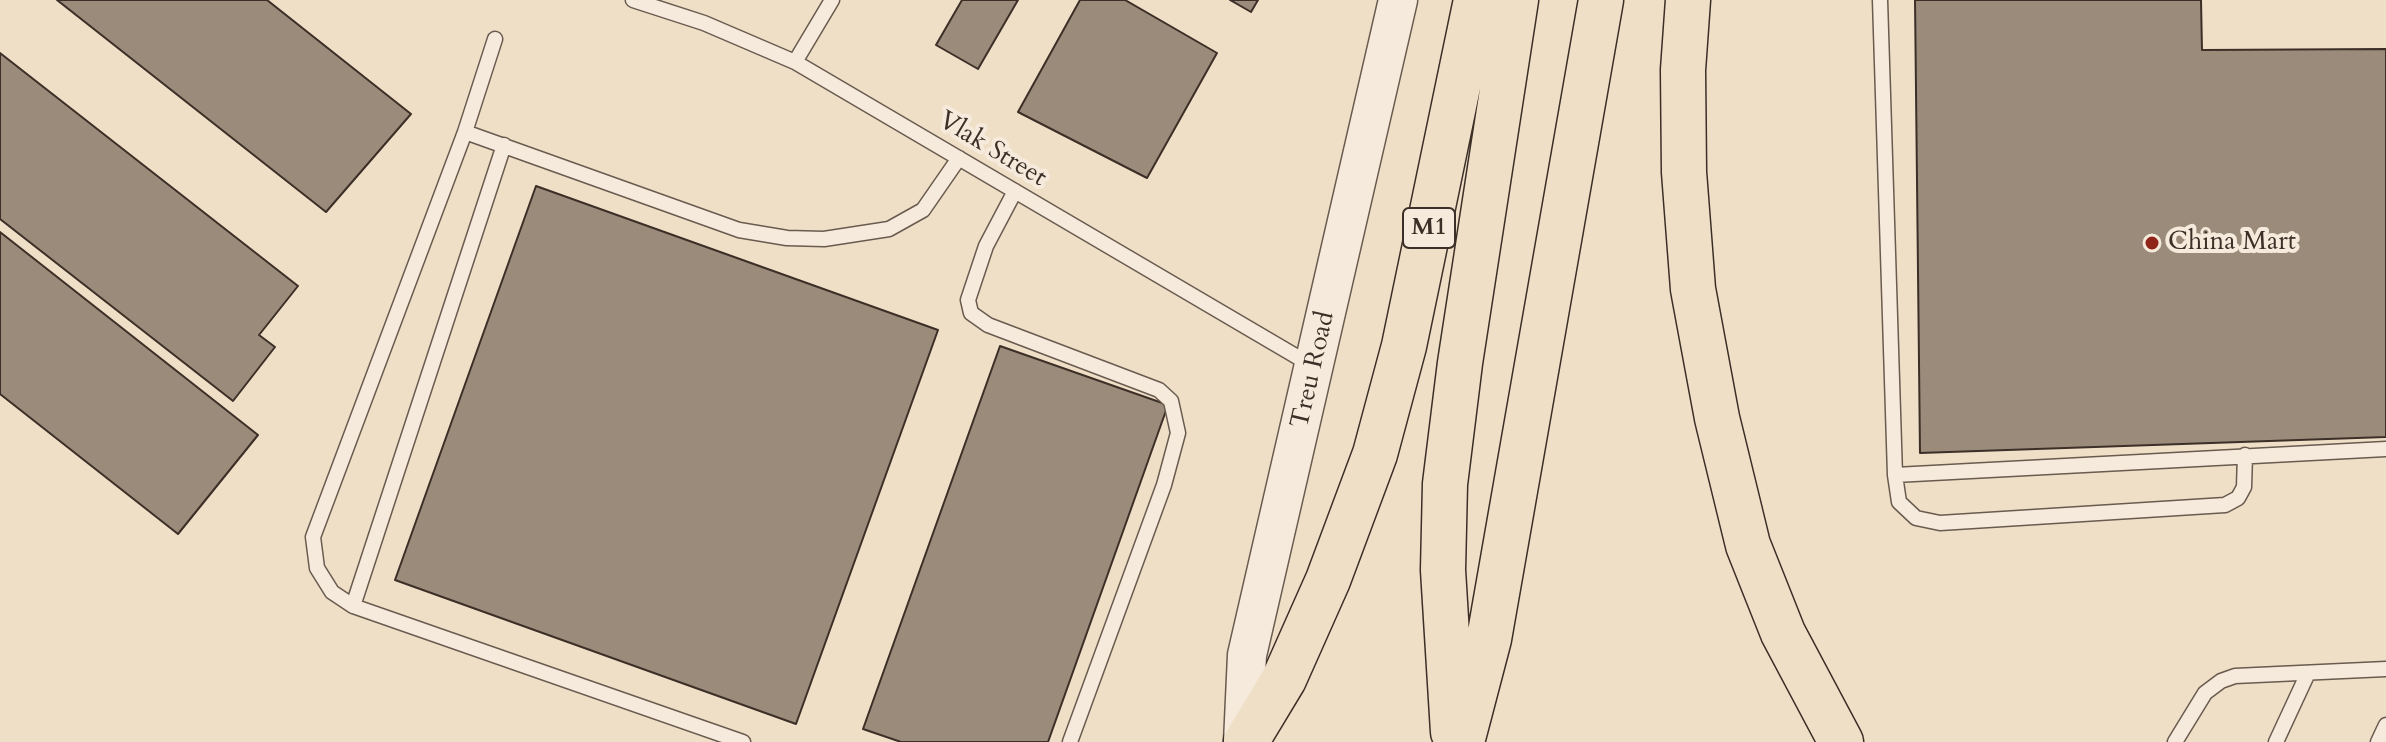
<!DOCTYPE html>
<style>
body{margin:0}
canvas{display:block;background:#f0dfc7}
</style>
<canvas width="2386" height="742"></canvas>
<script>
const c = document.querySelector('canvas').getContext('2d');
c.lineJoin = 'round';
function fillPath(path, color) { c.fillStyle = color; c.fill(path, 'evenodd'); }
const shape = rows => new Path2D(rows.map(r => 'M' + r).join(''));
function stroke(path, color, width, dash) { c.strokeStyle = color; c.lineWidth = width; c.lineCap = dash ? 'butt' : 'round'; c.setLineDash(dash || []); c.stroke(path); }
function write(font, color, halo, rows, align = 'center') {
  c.font = font + ' Cardo,serif'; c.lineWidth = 8; c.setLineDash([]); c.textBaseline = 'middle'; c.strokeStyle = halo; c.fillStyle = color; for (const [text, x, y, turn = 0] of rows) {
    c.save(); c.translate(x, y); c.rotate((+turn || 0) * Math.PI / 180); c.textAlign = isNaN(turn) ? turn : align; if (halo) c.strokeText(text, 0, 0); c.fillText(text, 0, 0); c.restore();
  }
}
const building = shape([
 [57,0,267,0,411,114,326,212,57,0],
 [962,0,1018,0,978,69,936,45,962,0],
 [1080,0,1125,0,1217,53,1147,178,1018,112,1080,0],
 [1230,0,1258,0,1251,12,1230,0],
 [1915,0,2201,0,2202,50,2386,49,2386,437,1920,453,1915,0],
 [0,53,298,286,259,335,275,347,233,401,0,219,0,53],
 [536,186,938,330,796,724,395,580,536,186],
 [0,232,258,435,178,534,0,394,0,232],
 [1000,346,1168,405,1048,742,901,742,863,729,1000,346]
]);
const service = shape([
 [633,0,704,23,795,62,1311,365],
 [1880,0,1895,475,1899,502,1916,518,1940,523,2225,505,2238,498,2244,487,2245,455],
 [795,62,832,0],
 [465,132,495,39],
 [1015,191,986,246,968,300,971,313,988,325,1159,390,1171,401,1178,433,1164,485,1070,742],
 [1895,475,2386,449],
 [353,606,504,145],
 [743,742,353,606,332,592,317,568,313,537,465,132,739,230,787,238,824,239,889,229,923,210,959,158],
 [2175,742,2205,693,2221,681,2235,676,2386,669],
 [2276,742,2308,673],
 [2378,742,2386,725]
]);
const tertiary = shape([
 [1243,742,1247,655,1398,0]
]);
const motorway = shape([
 [1688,0,1683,70,1684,172,1693,289,1717,418,1748,545,1783,633,1841,742],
 [1453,732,1443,570,1445,484,1460,363,1516,0],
 [1246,742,1284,679,1328,580,1375,454,1404,346,1476,0],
 [1462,742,1489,639,1601,0]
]);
const markers = [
 [2152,243,8,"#8f2418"]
];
const shields = [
 [1429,228,52]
];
const shieldNames = [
 ["M1",1429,228]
];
const streetNames = [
 ["Vlak Street",992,150,31],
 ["Treu Road",1314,370,-77]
];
const poiNames = [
 ["China Mart",2168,243]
];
fillPath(building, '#9a8b7a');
stroke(building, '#3c2f27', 2);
stroke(service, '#695b4f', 17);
stroke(tertiary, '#695b4f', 41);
stroke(motorway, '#3c2f27', 47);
stroke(service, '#f5eadb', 14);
stroke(tertiary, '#f5eadb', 38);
stroke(motorway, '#f0dfc7', 44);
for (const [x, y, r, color] of markers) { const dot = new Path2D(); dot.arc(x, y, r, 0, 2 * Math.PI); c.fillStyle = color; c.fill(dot); stroke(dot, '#f5eadb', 3); }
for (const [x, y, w] of shields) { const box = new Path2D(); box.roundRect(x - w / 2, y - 20, w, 40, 6); c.fillStyle = '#f5eadb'; c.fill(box); stroke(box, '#3c2f27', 2); }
write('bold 24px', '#3c2f27', null, shieldNames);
write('26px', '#3c2f27', '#f5eadb', streetNames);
write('26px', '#3c2f27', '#f5eadb', poiNames, 'left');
</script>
